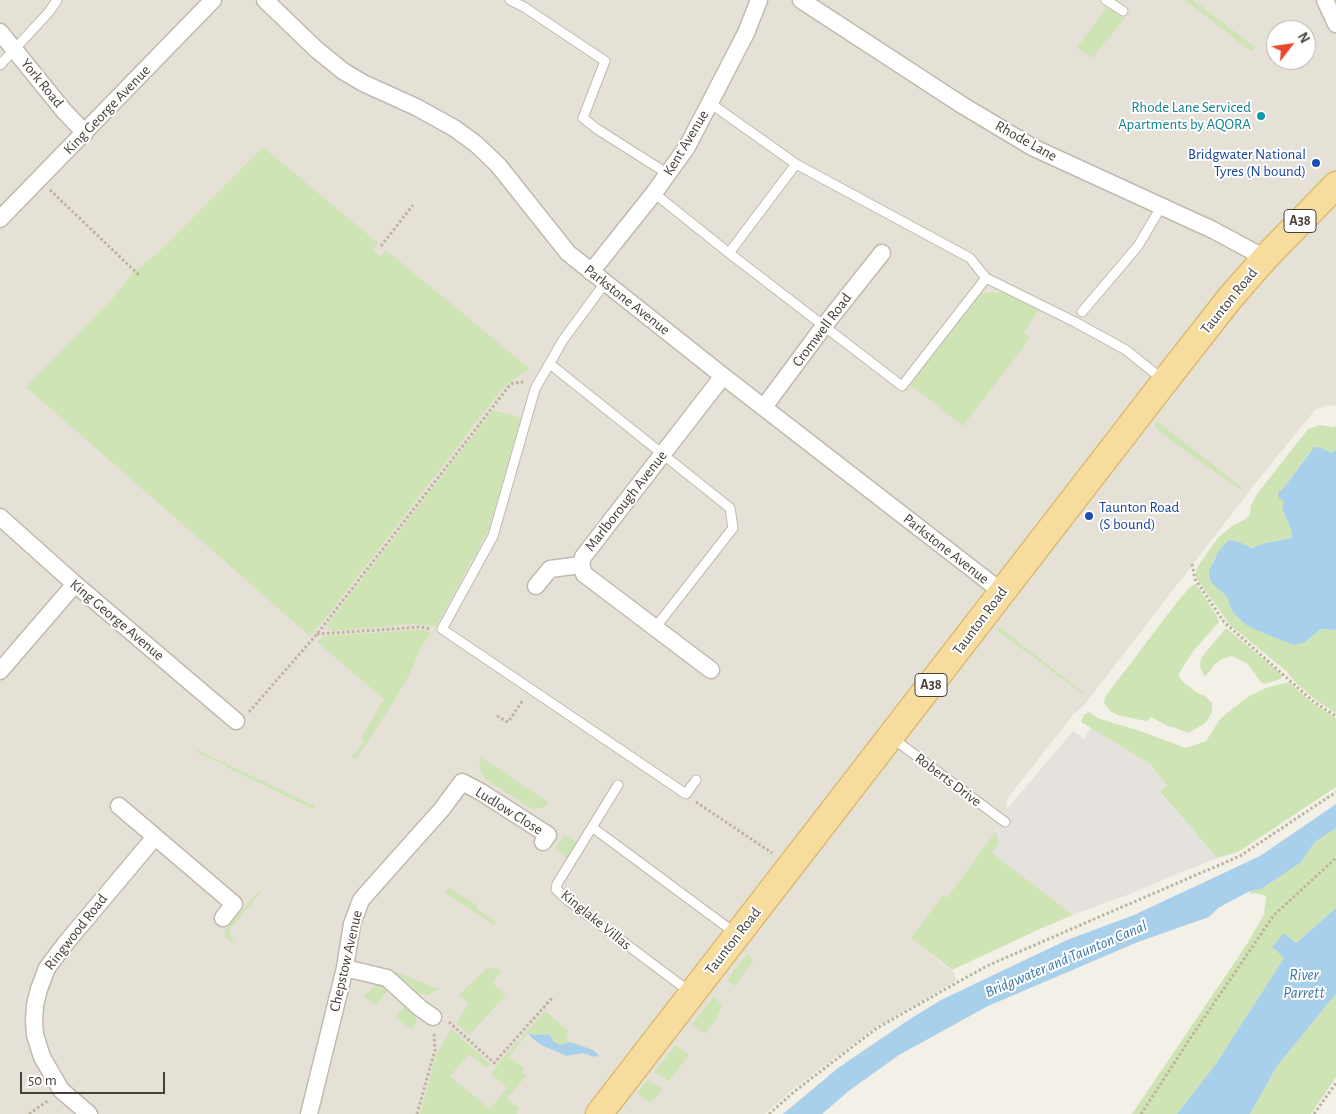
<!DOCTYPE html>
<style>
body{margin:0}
#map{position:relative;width:1336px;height:1114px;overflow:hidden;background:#f3f0e8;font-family:"Alegreya Sans",sans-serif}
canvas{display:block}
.north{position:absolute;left:1266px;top:20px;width:50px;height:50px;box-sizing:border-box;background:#fff;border:1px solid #b5b3af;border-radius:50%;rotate:60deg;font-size:14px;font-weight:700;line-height:20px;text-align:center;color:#464037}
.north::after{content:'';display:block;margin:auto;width:18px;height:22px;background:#e94729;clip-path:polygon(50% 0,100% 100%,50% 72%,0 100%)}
.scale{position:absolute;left:20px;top:1072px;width:145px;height:22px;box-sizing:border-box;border:2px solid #464037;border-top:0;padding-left:6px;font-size:15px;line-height:18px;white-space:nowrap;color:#464037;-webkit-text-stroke:4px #fff;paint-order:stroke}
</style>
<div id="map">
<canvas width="1336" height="1114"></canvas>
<div class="north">N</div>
<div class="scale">50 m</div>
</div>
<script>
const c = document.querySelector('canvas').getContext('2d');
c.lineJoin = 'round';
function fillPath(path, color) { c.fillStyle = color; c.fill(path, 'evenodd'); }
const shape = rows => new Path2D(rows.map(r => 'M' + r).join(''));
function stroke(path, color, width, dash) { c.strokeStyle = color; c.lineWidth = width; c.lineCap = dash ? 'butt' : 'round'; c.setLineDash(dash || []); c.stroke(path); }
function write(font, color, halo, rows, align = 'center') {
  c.font = font + ' "Alegreya Sans",sans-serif'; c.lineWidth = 4; c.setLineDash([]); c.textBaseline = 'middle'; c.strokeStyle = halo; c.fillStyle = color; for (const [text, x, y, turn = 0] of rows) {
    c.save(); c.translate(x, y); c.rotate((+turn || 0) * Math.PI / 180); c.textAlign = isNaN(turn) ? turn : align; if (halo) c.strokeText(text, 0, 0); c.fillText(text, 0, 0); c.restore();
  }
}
const residential = shape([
 [0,0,1336,0,1336,406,1327,405,1315,410,1258,480,1085,704,1073,715,1007,799,1006,810,995,832,984,847,947,899,943,895,911,938,954,973,957,980,876,1027,793,1089,765,1114,0,1114],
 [1276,30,1306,30,1306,60,1276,60]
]);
const industrial = shape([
 [1091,728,1150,764,1167,785,1160,793,1217,858,1127,895,1073,915,984,847,995,832,1006,810,1073,731,1084,739]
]);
const green = shape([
 [1185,0,1193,0,1255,47,1252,52],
 [1107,6,1124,19,1092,58,1077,48],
 [263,147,378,243,372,250,380,257,386,250,530,369,508,383,498,394,321,624,310,636,26,387,114,297,132,274,162,249],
 [1006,292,1039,309,1024,332,1030,338,963,426,910,385,981,293],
 [493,410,521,418,489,529,436,626,414,624,334,631,327,629,327,625],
 [1158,422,1185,443,1244,489,1239,489,1172,441,1154,426],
 [1320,425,1333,427,1336,426,1336,449,1332,453,1319,447,1311,450,1282,490,1284,505,1282,508,1292,532,1293,538,1265,543,1256,547,1249,547,1215,557,1209,570,1219,590,1228,598,1229,605,1234,614,1246,625,1265,634,1289,643,1305,642,1321,629,1336,630,1336,713,1317,701,1298,685,1285,670,1230,625,1196,578,1196,571,1198,566,1218,538,1232,526,1246,519,1250,514,1251,505,1257,494,1308,429],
 [1196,584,1217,616,1219,622,1194,650,1178,675,1183,682,1196,692,1205,696,1212,703,1212,712,1208,719,1204,724,1188,733,1176,728,1168,726,1151,717,1147,721,1135,719,1118,715,1110,711,1104,703,1105,697,1177,602,1191,586],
 [999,627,1025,647,1085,694,1081,693,1031,655,1005,637,998,630],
 [1226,628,1280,673,1282,676,1281,679,1264,684,1260,681,1248,664,1232,656,1222,659,1214,665,1205,677,1200,667,1201,658],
 [415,630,424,630,431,633,421,647,408,678,369,740,355,760,351,758,364,742,361,738,384,699,317,642,324,636],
 [1289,682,1311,702,1336,718,1336,787,1238,852,1217,858,1160,792,1167,785,1150,764,1081,722,1084,715,1089,712,1100,719,1140,731,1186,748,1206,741,1221,718,1246,698,1266,688],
 [198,750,216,759,315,806,313,809,226,767,227,766,196,752],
 [481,757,549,803,543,808,532,809,485,779,479,767],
 [1336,828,1336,908,1296,943,1272,947,1284,958,1215,1065,1177,1114,1132,1114,1247,944,1264,914,1266,896,1255,893,1251,894,1250,891,1257,888,1300,863,1315,842],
 [995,832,998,837,998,844,992,853,1073,915,1042,928,952,970,911,938,943,895,947,898],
 [565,835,578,843,568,859,555,849],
 [449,888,478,906,477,909,496,922,494,925,445,893],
 [259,891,261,892,229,930,234,944,225,937,225,930],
 [747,954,754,960,735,986,727,980],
 [487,968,499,969,502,971,492,982,506,995,469,1035,456,1023,469,1003,459,995],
 [391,970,439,989,429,995,420,994,411,989],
 [377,983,388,990,376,1005,363,997],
 [1336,994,1336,1077,1311,1114,1250,1114,1277,1066],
 [714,997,722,1005,716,1019,705,1034,692,1024],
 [406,1005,414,1014,416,1018,416,1022,413,1030,395,1018],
 [545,1011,568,1031,566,1040,570,1042,560,1046,554,1042,549,1034,533,1035,528,1032,509,1057,524,1068,522,1072,526,1076,507,1098,520,1109,516,1114,420,1114,437,1053,451,1029,490,1064,486,1068,469,1054,450,1076,490,1109,507,1088,491,1074,502,1059],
 [676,1045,689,1055,669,1081,654,1072],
 [647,1080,663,1089,650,1103,637,1093]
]);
const water = shape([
 [1314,447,1319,447,1332,453,1336,449,1336,630,1321,629,1305,642,1294,645,1265,634,1246,625,1234,614,1229,605,1228,598,1212,583,1209,577,1209,570,1220,549,1229,540,1239,542,1252,548,1265,543,1292,538,1292,532,1282,508,1284,502,1279,498,1278,492,1282,490],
 [1336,804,1336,828,1315,842,1300,863,1261,889,1250,891,1218,908,1209,917,1138,942,988,1006,899,1055,850,1090,822,1114,783,1114,838,1068,910,1019,941,1000,1067,940,1134,915,1260,856],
 [1336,908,1336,994,1277,1066,1250,1114,1177,1114,1215,1065,1284,958,1272,947,1284,933,1296,943],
 [528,1032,533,1035,549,1034,554,1042,560,1045,570,1042,593,1050,599,1055,595,1057,583,1053,567,1056,541,1045,531,1037]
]);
const path = shape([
 [50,190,139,275],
 [381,246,413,205],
 [1192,564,1195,579,1224,622,1314,702,1336,716],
 [317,634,421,627,430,629],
 [249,712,317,634,509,386,513,383,524,382],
 [497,716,508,722,523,700],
 [696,802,772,853],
 [449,1022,494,1063,552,998],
 [29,1114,49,1100],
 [417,1114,435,1050,434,1034],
 [769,1114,795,1091,877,1028,958,982,989,965,1062,933,1240,856,1336,792],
 [1141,1114,1193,1034,1274,915,1336,858],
 [1314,1114,1336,1083]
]);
const service = shape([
 [510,0,524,7,605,61,583,118,597,129,668,174],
 [1106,0,1123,11],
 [0,65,49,12,57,0],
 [710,103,796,164,970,258,986,278,1075,322,1126,350,1162,379],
 [654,193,729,253,902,386,986,278],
 [729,253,796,164],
 [605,283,563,340,535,389,493,536,442,629,686,794,696,780],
 [1082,312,1138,246,1161,207],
 [550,364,730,508,733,528,655,628],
 [891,737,1005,822],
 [618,785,557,884,556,889,566,899,690,992],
 [592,827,735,933]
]);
const minor = shape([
 [265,0,317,50,343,71,363,83,416,107,454,128,476,144,498,165,568,253,723,376,1002,592],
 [801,0,962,105,1032,147,1213,230,1265,258],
 [1325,0,1336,24],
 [0,32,64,111,85,133],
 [0,219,213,0],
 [591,272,654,193,687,147,746,33,759,0],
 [764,407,824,326,882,253],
 [0,517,75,584,236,721],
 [536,586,550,569,581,565],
 [711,670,584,574,581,565,583,557,723,376],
 [0,671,75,584],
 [119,806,234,904,223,918],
 [345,968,387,978,420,1008,433,1017],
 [89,1114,61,1090,42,1057,35,1035,34,1021,35,1005,39,989,47,968,65,944,155,837],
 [309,1114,345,968,352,924,361,900,368,892,442,809,462,782,481,792,548,835,543,842]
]);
const primary = shape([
 [599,1114,1165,381,1230,298,1265,258,1336,185]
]);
const markers = [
 [1261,116,5,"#0f9aa8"],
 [1316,163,5,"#1a4fb4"],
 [1089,516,5,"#1a4fb4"]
];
const shields = [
 [1300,221,32],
 [931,685,32]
];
const shieldNames = [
 ["A38",1300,221],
 ["A38",931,685]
];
const streetNames = [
 ["York Road",42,83,51],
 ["King George Avenue",107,110,-46],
 ["Rhode Lane",1026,141,29],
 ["Kent Avenue",686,143,-59],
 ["Parkstone Avenue",627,300,38],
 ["Taunton Road",1229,301,-51],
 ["Cromwell Road",822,330,-53],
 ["Marlborough Avenue",626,501,-52],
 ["Parkstone Avenue",946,549,38],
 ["King George Avenue",117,620,40],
 ["Taunton Road",980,621,-53],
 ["Roberts Drive",948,780,37],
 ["Ludlow Close",509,811,32],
 ["Kinglake Villas",596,920,39],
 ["Ringwood Road",76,932,-52],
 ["Taunton Road",733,941,-52],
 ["Chepstow Avenue",346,961,-77]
];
const cultureNames = [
 ["Rhode Lane Serviced",1251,107],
 ["Apartments by AQORA",1251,124]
];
const transitNames = [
 ["Bridgwater National",1306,154],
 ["Tyres (N bound)",1306,171],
 ["Taunton Road",1099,507,"left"],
 ["(S bound)",1099,524,"left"]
];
const waterNames = [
 ["Bridgwater and Taunton Canal",1066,959,-23],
 ["River",1304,975],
 ["Parrett",1304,993]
];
fillPath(residential, '#e6e1d7');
fillPath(industrial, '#e5e1dd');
fillPath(green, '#cee4b4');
fillPath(water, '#a9d0ea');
stroke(service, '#c0baae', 11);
stroke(minor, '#c0baae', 19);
stroke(primary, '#daba6f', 29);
stroke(path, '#beb39e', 3, [2.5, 2.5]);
stroke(service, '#fff', 9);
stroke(minor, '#fff', 16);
stroke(primary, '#f6dd9e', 26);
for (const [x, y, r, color] of markers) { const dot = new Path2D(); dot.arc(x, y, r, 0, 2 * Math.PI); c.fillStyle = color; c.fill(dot); stroke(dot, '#fff', 2); }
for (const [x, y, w] of shields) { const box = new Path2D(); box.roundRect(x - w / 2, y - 11.5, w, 23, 4); c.fillStyle = '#fff'; c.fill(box); stroke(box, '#464037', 1); }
write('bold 14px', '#464037', null, shieldNames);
write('15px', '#464037', '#fff', streetNames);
write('15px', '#0d838f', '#fff', cultureNames, 'right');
write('15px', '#164399', '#fff', transitNames, 'right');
write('italic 16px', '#3979a9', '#fff', waterNames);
</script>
